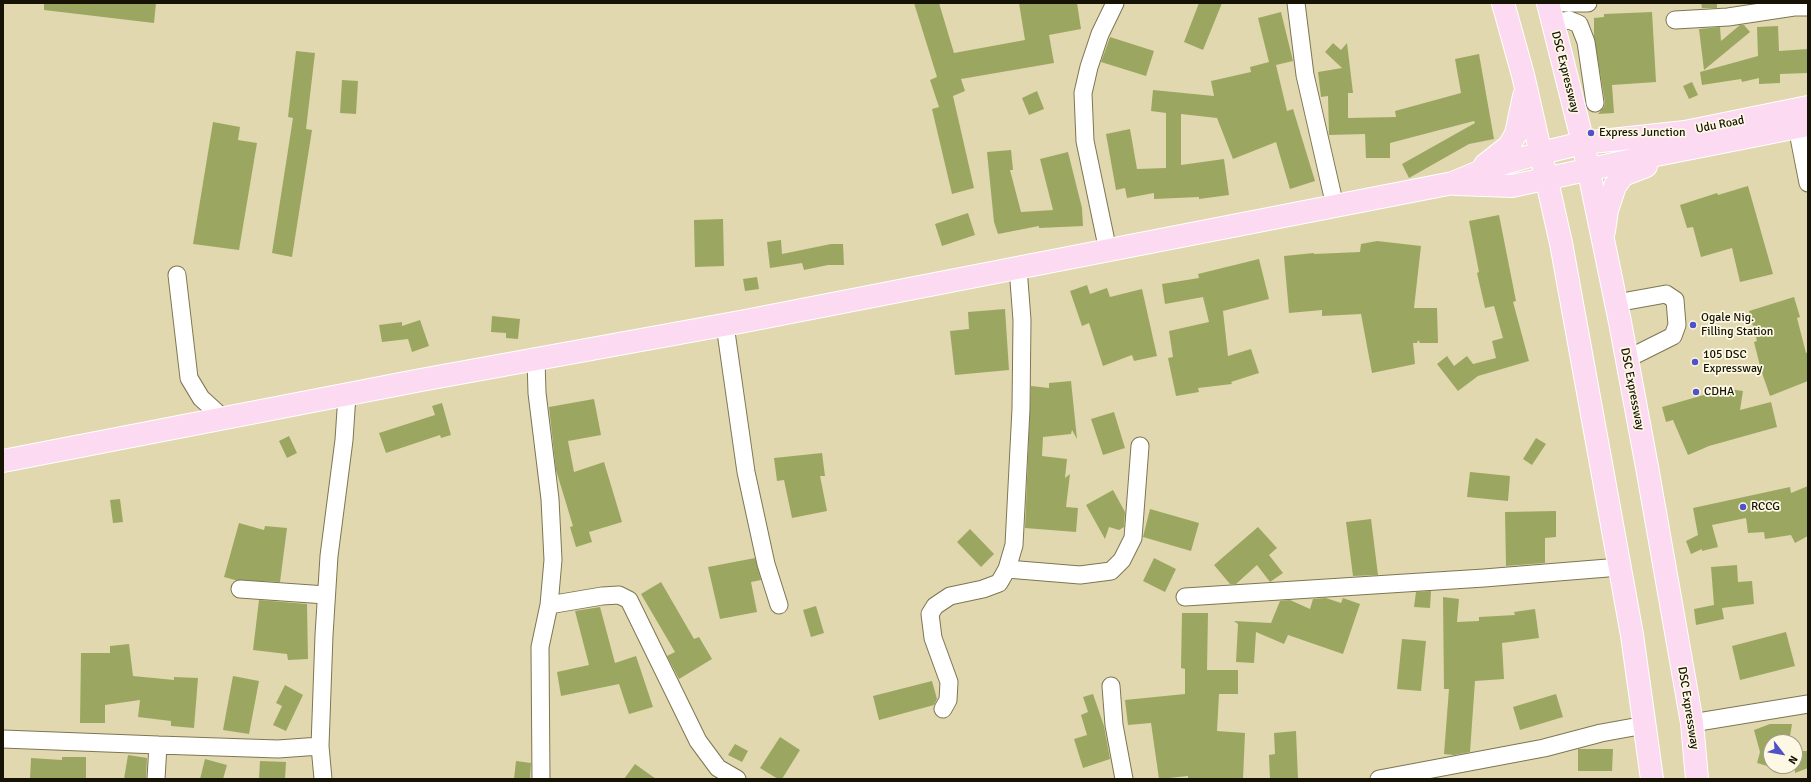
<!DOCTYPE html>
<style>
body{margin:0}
#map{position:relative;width:1811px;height:782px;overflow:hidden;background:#e1d8b0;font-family:Signika,sans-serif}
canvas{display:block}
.frame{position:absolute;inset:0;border:4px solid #161305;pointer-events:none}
.north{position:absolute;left:1763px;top:734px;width:40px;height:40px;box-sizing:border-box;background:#fdf8e4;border:1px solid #a19c8b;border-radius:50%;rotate:121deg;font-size:11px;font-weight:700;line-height:16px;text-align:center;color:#161305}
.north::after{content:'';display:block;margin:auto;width:14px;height:18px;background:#4f52c8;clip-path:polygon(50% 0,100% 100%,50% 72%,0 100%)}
</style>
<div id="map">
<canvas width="1811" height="782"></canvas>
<div class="frame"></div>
<div class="north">N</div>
</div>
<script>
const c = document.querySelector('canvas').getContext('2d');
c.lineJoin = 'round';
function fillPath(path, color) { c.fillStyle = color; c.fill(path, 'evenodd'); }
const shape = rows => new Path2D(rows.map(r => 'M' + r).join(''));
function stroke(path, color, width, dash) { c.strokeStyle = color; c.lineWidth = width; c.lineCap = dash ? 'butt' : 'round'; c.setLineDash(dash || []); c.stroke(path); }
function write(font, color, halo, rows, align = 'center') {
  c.font = font + ' Signika,sans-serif'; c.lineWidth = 3.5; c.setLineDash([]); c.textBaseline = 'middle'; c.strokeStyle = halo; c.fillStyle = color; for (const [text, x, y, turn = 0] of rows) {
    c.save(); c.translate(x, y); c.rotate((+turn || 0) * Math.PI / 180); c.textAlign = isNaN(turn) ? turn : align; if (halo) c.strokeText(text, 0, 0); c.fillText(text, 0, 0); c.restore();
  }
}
const building = shape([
 [44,3,156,3,154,23,44,10],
 [914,3,939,3,954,53,1025,40,1019,3,1077,3,1081,29,1049,35,1054,63,961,79,965,91,953,96,974,188,952,194,932,109,939,107,930,80,937,77],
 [1199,3,1222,3,1203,50,1184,42],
 [1701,3,1717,3,1717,8,1702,8],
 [1281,12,1293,61,1276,65,1287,111,1293,109,1315,181,1290,189,1276,142,1233,159,1217,118,1181,114,1181,165,1224,159,1229,195,1199,199,1199,197,1154,199,1154,193,1127,198,1125,188,1116,190,1106,134,1130,129,1137,169,1166,168,1166,113,1151,111,1153,90,1214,96,1211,81,1251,72,1250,67,1269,62,1258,18],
 [1652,12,1656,82,1612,85,1614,113,1598,114,1604,107,1605,102,1594,36,1594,18,1604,17,1604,14],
 [1740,25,1744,25,1750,32,1704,70,1699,29,1720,27,1721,41],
 [1778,26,1779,51,1808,49,1808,73,1780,74,1780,83,1759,84,1759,78,1742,82,1741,79,1702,85,1700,72,1758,56,1757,27],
 [1110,37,1154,51,1146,76,1101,62],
 [1333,43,1341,50,1347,43,1353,93,1348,93,1348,118,1396,117,1395,111,1461,93,1455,59,1479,54,1494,139,1469,144,1409,178,1402,164,1475,123,1474,121,1390,143,1390,158,1366,158,1365,134,1329,135,1328,96,1321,97,1318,72,1342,68,1325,52],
 [296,51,315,53,306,129,312,130,292,257,272,253,293,118,288,117],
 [342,80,358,81,356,114,340,113],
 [1692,82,1698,95,1689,99,1683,86],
 [1037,91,1044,109,1029,115,1022,98],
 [213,122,240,127,238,140,257,143,239,250,193,244],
 [1011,150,1013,170,1010,170,1021,212,1053,210,1040,159,1068,152,1082,208,1083,226,1039,228,1039,226,998,234,994,222,987,152],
 [1748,186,1773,274,1740,282,1732,248,1701,257,1693,227,1687,228,1680,205,1717,193,1718,195],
 [968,213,975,235,942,246,935,224],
 [1499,215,1516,301,1513,302,1529,361,1478,376,1458,391,1437,364,1447,356,1454,366,1467,356,1473,364,1496,358,1492,341,1503,338,1494,306,1485,308,1477,273,1479,272,1469,221],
 [723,219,724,266,695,267,694,220],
 [781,240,782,254,831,244,843,244,844,265,828,265,804,270,802,263,770,268,767,242],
 [1377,241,1421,246,1414,308,1437,308,1438,343,1420,343,1418,340,1417,343,1413,343,1415,364,1372,373,1361,314,1322,316,1322,310,1289,313,1284,256,1314,253,1314,254,1360,252,1361,244],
 [1259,259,1269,299,1223,311,1228,356,1251,349,1259,373,1231,382,1232,384,1198,388,1199,392,1176,396,1168,358,1173,357,1169,331,1209,322,1203,297,1165,304,1162,284,1199,278,1198,274],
 [757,277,759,289,745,291,743,279],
 [1087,285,1090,294,1107,288,1110,297,1142,289,1157,356,1134,361,1132,355,1103,366,1089,323,1082,326,1070,291],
 [1794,297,1800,317,1797,318,1806,353,1808,352,1808,381,1770,396,1761,370,1754,342,1757,341,1749,311],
 [1005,309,1009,370,955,375,950,331,969,329,968,312],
 [492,316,520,319,518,339,506,338,506,333,491,332],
 [420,320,429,346,412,352,408,339,382,342,379,325,402,322,402,326],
 [1071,381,1077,439,1072,430,1071,434,1043,437,1042,456,1067,459,1065,478,1070,474,1066,507,1078,508,1076,532,1025,528,1031,386,1049,388,1049,383],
 [1715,387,1743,391,1740,410,1771,402,1777,427,1709,446,1688,455,1673,420,1666,422,1662,407,1714,392],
 [594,399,601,435,568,441,574,472,604,462,622,522,589,532,592,542,576,547,570,527,573,526,556,470,549,407],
 [442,403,451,435,441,438,440,435,386,453,379,433,435,415,432,406],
 [1114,412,1125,448,1103,455,1091,419],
 [289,436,297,453,287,458,279,441],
 [1536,438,1546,444,1532,465,1523,459],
 [822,453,825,476,820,476,827,511,792,518,784,480,777,481,774,458],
 [1470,472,1510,476,1508,501,1467,497],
 [1808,486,1808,536,1795,543,1791,535,1765,539,1764,532,1748,533,1746,518,1712,525,1718,547,1702,551,1702,549,1691,554,1686,541,1698,535,1693,508,1790,487,1791,493],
 [1113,490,1125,512,1124,527,1119,530,1109,527,1105,539,1086,505],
 [120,499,123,522,113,523,110,500],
 [1150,509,1199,523,1191,551,1143,537],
 [1556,511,1556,537,1545,538,1545,563,1506,566,1505,512],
 [1371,519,1378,575,1353,576,1346,522],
 [239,523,264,530,265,526,287,528,280,582,235,580,224,577],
 [1258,527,1277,548,1269,555,1283,573,1270,582,1257,565,1236,584,1230,584,1214,565],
 [970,529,994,554,981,567,957,542],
 [755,558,761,580,751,582,757,612,720,619,708,567],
 [1154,558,1176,569,1165,592,1143,581],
 [1737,565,1738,582,1752,581,1754,604,1722,608,1724,619,1696,625,1694,609,1714,605,1711,567],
 [661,582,694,639,699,637,712,659,679,679,667,656,675,652,641,594],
 [1431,591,1430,608,1414,607,1416,592],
 [1443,597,1459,599,1457,622,1479,621,1479,617,1515,615,1514,612,1535,609,1539,638,1502,643,1504,679,1475,681,1470,752,1454,755,1444,754,1449,689,1444,689],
 [1326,598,1341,603,1343,598,1360,604,1343,654,1288,635,1284,644,1256,632,1254,663,1236,662,1238,624,1234,621,1271,623,1280,601,1290,600,1310,609,1313,599],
 [259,600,307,604,308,659,288,660,287,654,253,650],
 [816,606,824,633,811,637,803,610],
 [600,607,615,663,636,656,653,707,629,714,619,684,561,696,557,672,589,665,575,611],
 [1182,613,1208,613,1207,670,1238,670,1238,694,1219,694,1217,731,1245,733,1243,779,1188,779,1188,776,1159,779,1151,723,1128,725,1125,700,1185,694,1185,669,1181,668],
 [1786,632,1795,666,1740,680,1732,646],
 [1402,639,1426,641,1421,691,1397,689],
 [129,644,133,676,174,680,174,677,198,678,194,728,171,726,171,721,138,717,140,700,105,705,105,723,80,723,81,653,110,653,110,646],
 [233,676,259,681,249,734,223,730],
 [932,681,937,699,934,705,879,720,873,696],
 [285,685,303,695,286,731,273,725,282,706,276,703],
 [1093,694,1104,726,1110,759,1083,768,1074,739,1087,735,1081,715,1088,712,1083,697],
 [1556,694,1563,717,1520,730,1513,707],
 [1770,724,1792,724,1789,742,1771,742,1771,767,1757,763,1760,752,1754,730],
 [1296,731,1298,779,1270,779,1269,755,1275,754,1274,733],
 [780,737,800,750,782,779,778,779,760,768],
 [735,744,748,751,742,762,728,755],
 [1578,749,1613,749,1612,771,1578,771],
 [1795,751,1808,751,1808,768,1795,773],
 [128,755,147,758,146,779,124,779],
 [62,757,86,757,86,779,30,779,31,758,62,760],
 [205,759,227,765,223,779,200,779],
 [260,761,286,762,285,779,259,779],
 [516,761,531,763,530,779,514,779],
 [635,764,656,779,624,779]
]);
const minor = shape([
 [1296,3,1305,75,1335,206],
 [1565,3,1588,3],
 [1675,20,1728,17,1794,7,1808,7],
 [1553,23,1569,20,1579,24,1586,42,1595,103],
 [1797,127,1808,183],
 [1108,251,1085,141,1083,93,1089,67,1100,34,1115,3],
 [177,275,189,378,201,398,224,419],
 [1616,303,1666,294,1675,300,1677,325,1673,336,1627,359],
 [725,325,746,472,766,564,779,605],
 [536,359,537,393,550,499,553,560,549,605,540,647,541,779],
 [1007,569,1080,575,1111,571,1122,560,1133,538,1140,446],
 [240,589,326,595],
 [1185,597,1484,578,1620,567],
 [549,605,602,596,619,595,629,600,698,741,718,768,737,779],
 [1111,686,1114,725,1124,779],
 [943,709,948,700,949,682,933,638,930,614,935,606,950,596,983,589,999,583,1007,569,1014,545,1021,409,1022,320,1018,268],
 [1692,723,1808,704],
 [3,739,158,745],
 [156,779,158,745,278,749,320,746],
 [323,779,320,746,324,635,329,556,344,440,347,395],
 [1379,779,1544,748,1601,733,1645,725]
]);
const major = shape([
 [1503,3,1523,75,1561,243,1632,635,1652,779],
 [1548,3,1583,143,1620,322,1647,467,1692,723,1697,779],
 [1485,165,1509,146,1516,134,1524,96],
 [1456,184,1512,186,1651,156,1808,125],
 [1604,231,1607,210,1615,186,1623,175,1646,166],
 [3,461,421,380,740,322,1453,183,1491,167,1541,153,1583,143,1685,132,1808,107]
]);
const markers = [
 [1591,133,4,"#4f52c8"],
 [1693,325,4,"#4f52c8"],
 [1695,362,4,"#4f52c8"],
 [1696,392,4,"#4f52c8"],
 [1743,507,4,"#4f52c8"]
];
const streetNames = [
 ["DSC Expressway",1565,72,76],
 ["Udu Road",1720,125,-11],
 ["DSC Expressway",1632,389,79],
 ["DSC Expressway",1688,708,81]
];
const poiNames = [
 ["Express Junction",1599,133],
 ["Ogale Nig.",1701,318],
 ["Filling Station",1701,332],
 ["105 DSC",1703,355],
 ["Expressway",1703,369],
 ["CDHA",1704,392],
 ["RCCG",1751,507]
];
fillPath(building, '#9ba760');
stroke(minor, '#7e7651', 19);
stroke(major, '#fff', 24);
stroke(minor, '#fff', 17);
stroke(major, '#fbdaf2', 22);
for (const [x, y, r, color] of markers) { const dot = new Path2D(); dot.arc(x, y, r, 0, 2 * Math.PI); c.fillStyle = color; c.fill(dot); stroke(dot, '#fdf8e4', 1.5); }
write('12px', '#161305', '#fdf8e4', streetNames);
write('12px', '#161305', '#fdf8e4', poiNames, 'left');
</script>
